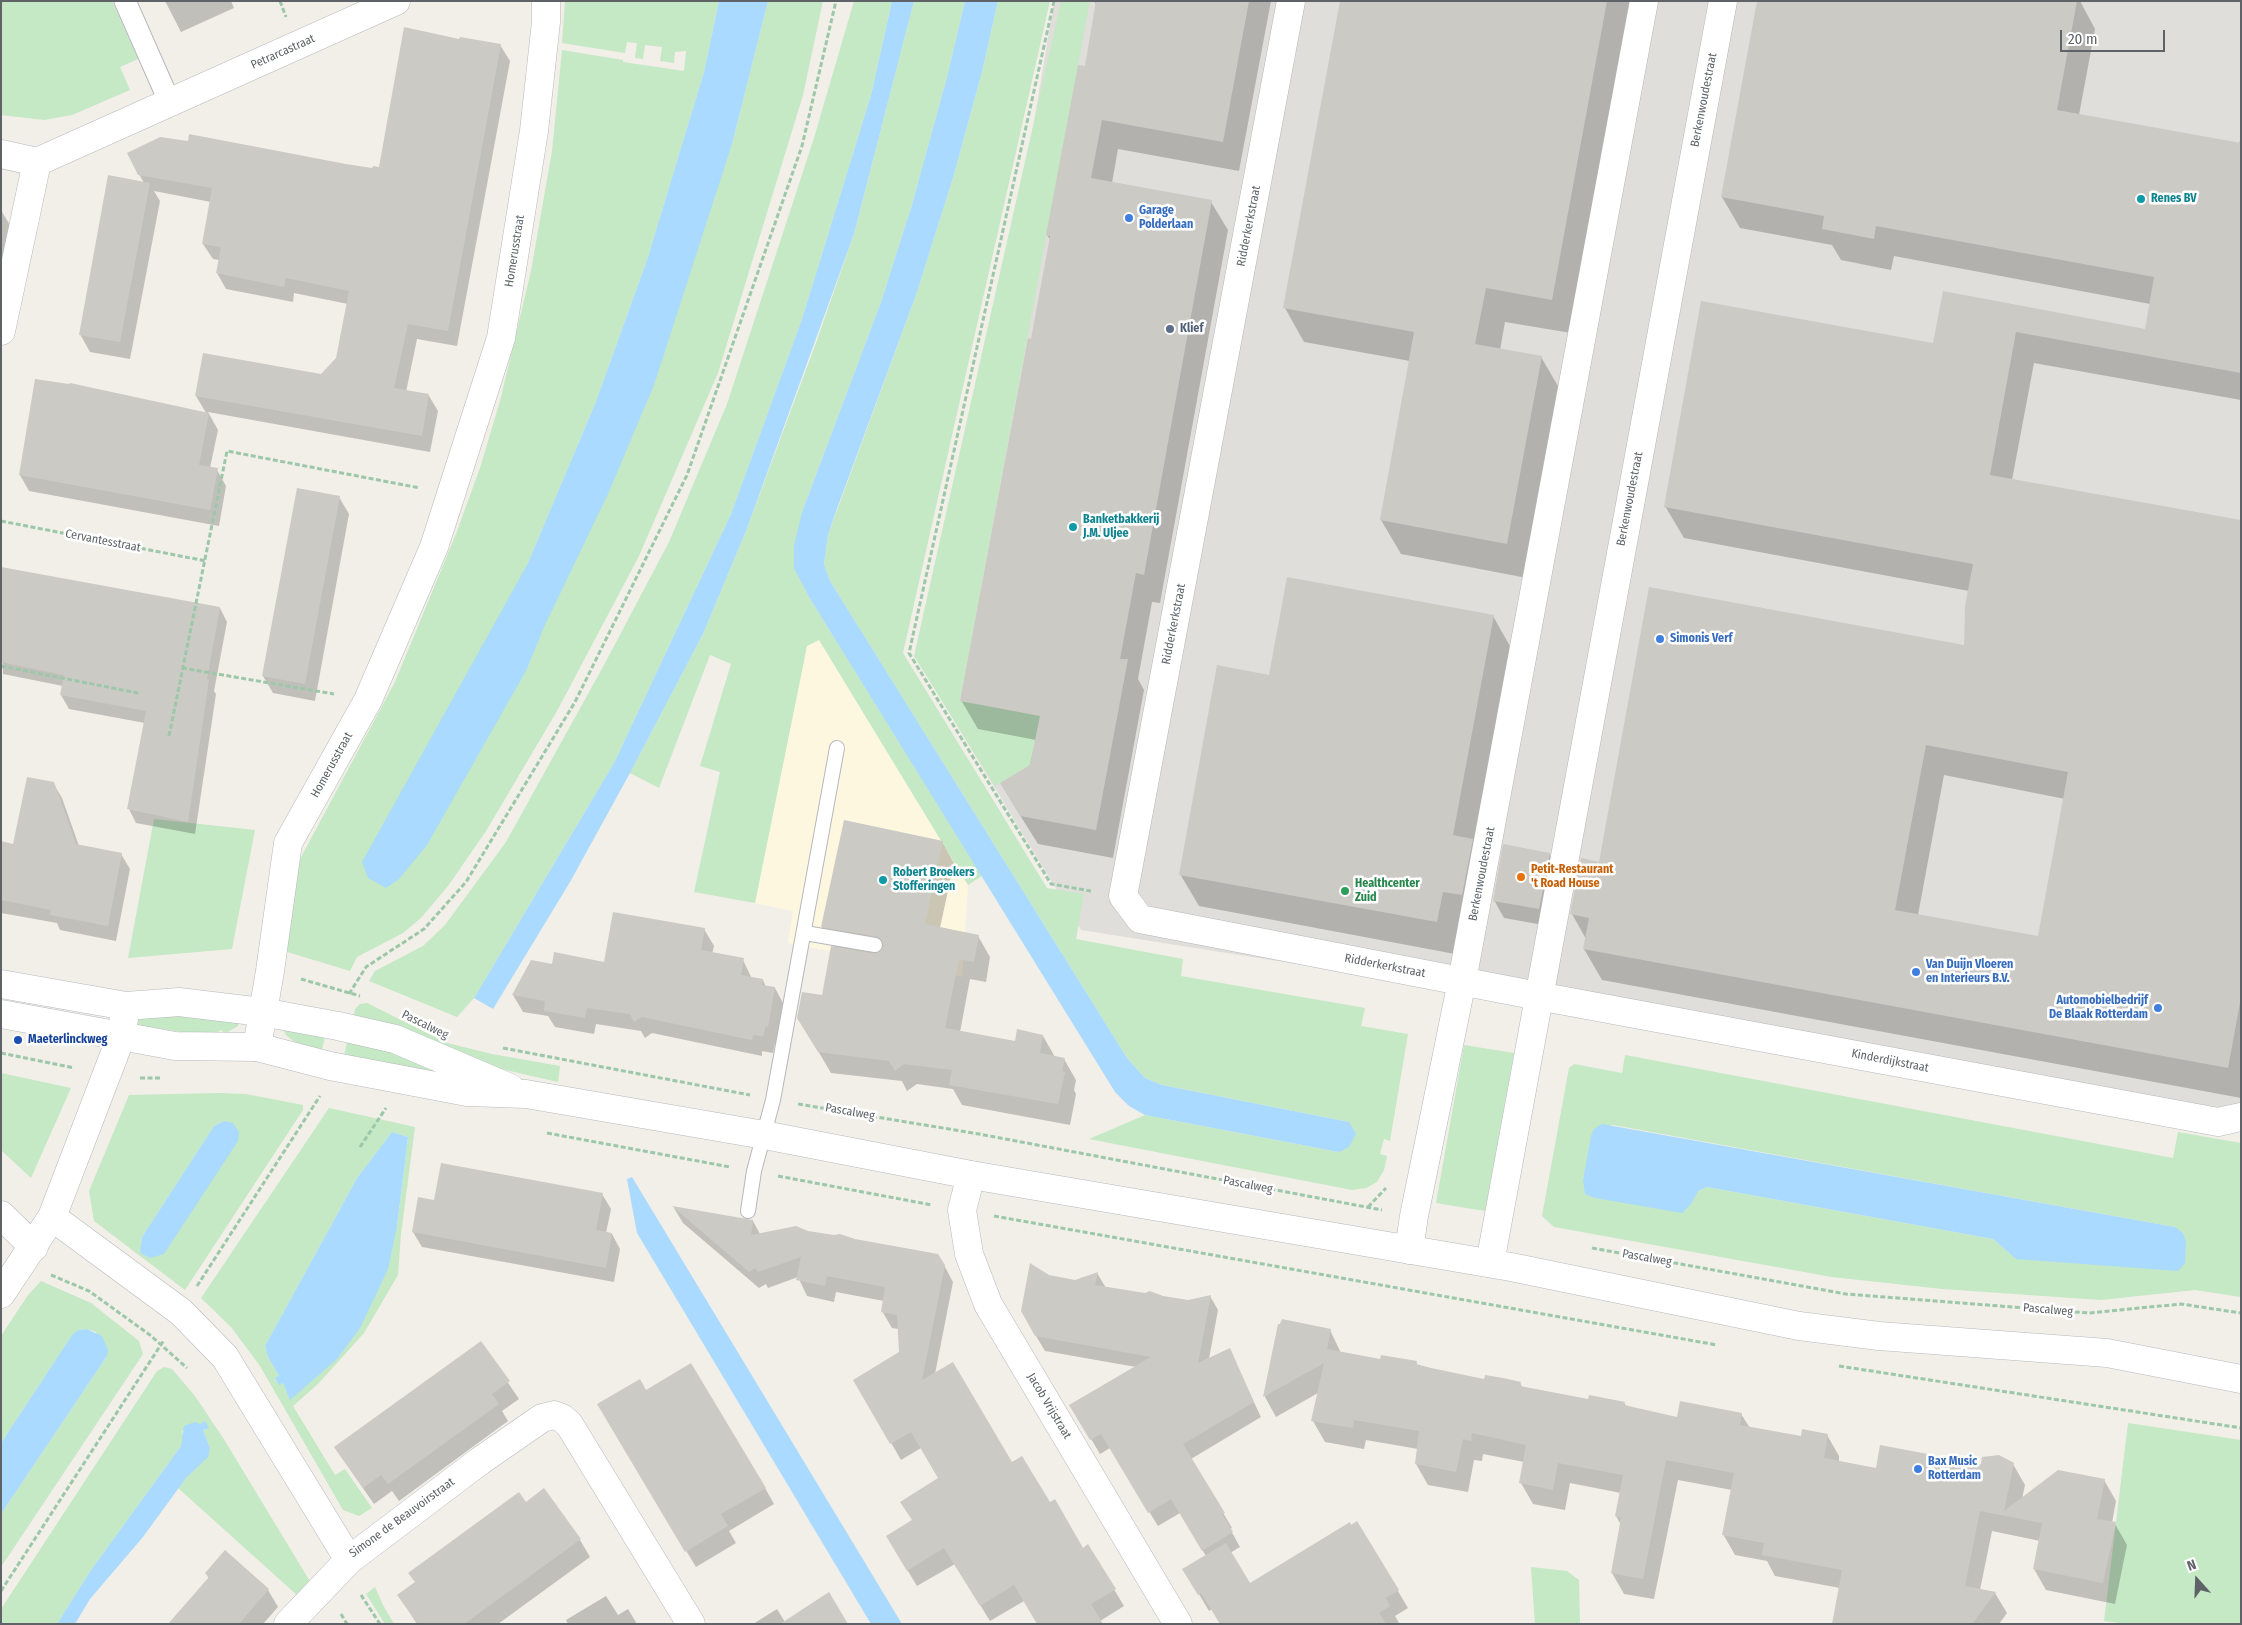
<!DOCTYPE html>
<style>
body{margin:0}
#map{position:relative;width:2242px;height:1625px;overflow:hidden;background:#f1efe8;font-family:"Fira Sans Condensed",sans-serif}
canvas{display:block}
.frame{position:absolute;inset:0;border:2px solid #5f6368;pointer-events:none}
.north{position:absolute;left:2172px;top:1555px;width:50px;height:50px;-webkit-text-stroke:4px #fff;paint-order:stroke;rotate:340deg;font-size:14px;font-weight:700;line-height:20px;text-align:center;color:#5f6368}
.north::after{content:'';display:block;margin:auto;width:18px;height:22px;background:#5f6368;clip-path:polygon(50% 0,100% 100%,50% 72%,0 100%)}
.scale{position:absolute;left:2060px;top:30px;width:105px;height:22px;box-sizing:border-box;border:2px solid #5f6368;border-top:0;padding-left:6px;font-size:15px;line-height:18px;white-space:nowrap;color:#5f6368;-webkit-text-stroke:4px #fff;paint-order:stroke}
</style>
<div id="map">
<canvas width="2242" height="1625"></canvas>
<div class="frame"></div>
<div class="north">N</div>
<div class="scale">20 m</div>
</div>
<script>
const c = document.querySelector('canvas').getContext('2d');
c.lineJoin = 'round';
function fillPath(path, color) { c.fillStyle = color; c.fill(path, 'evenodd'); }
const shape = rows => new Path2D(rows.map(r => 'M' + r).join(''));
function stroke(path, color, width, dash) { c.strokeStyle = color; c.lineWidth = width; c.lineCap = dash ? 'butt' : 'round'; c.setLineDash(dash || []); c.stroke(path); }
function write(font, color, halo, rows, align = 'center') {
  c.font = font + ' "Fira Sans Condensed",sans-serif'; c.lineWidth = 5; c.setLineDash([]); c.textBaseline = 'middle'; c.strokeStyle = halo; c.fillStyle = color; for (const [text, x, y, turn = 0] of rows) {
    c.save(); c.translate(x, y); c.rotate((+turn || 0) * Math.PI / 180); c.textAlign = isNaN(turn) ? turn : align; if (halo) c.strokeText(text, 0, 0); c.fillText(text, 0, 0); c.restore();
  }
}
const commercial = shape([
 [819,640,968,885,962,977,788,943,793,911,755,903,807,646]
]);
const industrial = shape([
 [1054,1,2241,1,2241,1113,1081,930,939,696]
]);
const green = shape([
 [1,1,112,1,138,59,120,67,130,90,72,115,44,120,1,115],
 [565,1,719,1,704,72,647,260,595,404,527,565,527,669,732,144,768,1,823,1,803,95,718,373,639,556,557,711,486,831,448,886,421,918,403,933,357,957,350,971,284,951,300,859,395,682,456,534,480,468,500,401,531,271,552,151,562,50,623,60,623,62,684,71,686,51,675,52,674,63,660,61,662,47,645,45,643,59,635,58,637,43,627,42,625,53,562,43],
 [854,1,892,1,871,95,802,319,731,514,614,763,474,998,457,1017,369,981,375,971,423,946,445,925,506,842,604,665,669,542,727,404,814,138],
 [914,1,965,1,947,77,911,208,881,302,802,512,794,567,809,597,982,876,968,885,819,640,807,646,755,903,694,892,720,772,700,766,731,664,710,655,659,788,630,773,703,634,746,531,816,343,854,234],
 [998,1,1050,1,903,653,1047,888,1084,894,1076,939,1183,959,1181,976,1365,1008,1361,1026,1408,1034,1390,1141,1384,1139,1380,1154,1387,1156,1384,1170,1377,1182,1366,1188,1352,1190,1089,1139,1145,1115,1339,1152,1349,1122,1162,1085,1145,1078,1127,1058,830,581,824,564,828,535,916,295,953,178,982,72],
 [1061,1,1090,1,960,700,1040,716,1030,765,995,786,914,656],
 [154,819,255,830,232,949,128,958],
 [367,1003,447,1043,492,1054,560,1066,558,1082,497,1068,353,1020,355,1009,360,1004],
 [151,1014,241,1019,238,1026,224,1034,222,1030,217,1032,182,1032,130,1024],
 [281,1026,326,1033,321,1053,301,1047,286,1035],
 [348,1038,387,1048,438,1071,432,1078,343,1060],
 [1464,1045,1514,1053,1485,1211,1436,1203],
 [1625,1055,2173,1158,2178,1132,2241,1143,2241,1297,2195,1290,2101,1300,1942,1289,1832,1277,1554,1227,1542,1216,1569,1068,1574,1064,1622,1073],
 [1613,1125,1986,1193,2175,1227,2016,1259,1993,1239,1707,1187,1698,1191,1583,1180,1594,1129],
 [1,1073,71,1088,31,1178,1,1150],
 [219,1093,246,1094,303,1105,303,1110,185,1290,94,1221,89,1191,129,1095],
 [224,1121,150,1258,141,1253,142,1237,214,1126],
 [329,1108,415,1127,401,1234,398,1275,364,1333,318,1384,293,1406,335,1475,345,1469,372,1508,359,1516,343,1510,260,1366,231,1327,201,1298],
 [392,1132,408,1137,397,1226,290,1399,283,1383,279,1384,275,1379,279,1376,268,1357,265,1346,357,1178],
 [41,1281,91,1303,139,1341,143,1354,1,1567,1,1514,107,1356,96,1332,87,1329,78,1330,72,1335,1,1443,1,1336,28,1295],
 [164,1367,172,1369,195,1396,225,1441,311,1583,298,1596,178,1488,186,1478,207,1457,210,1448,203,1430,208,1428,200,1424,182,1431,184,1438,181,1446,91,1570,57,1624,1,1624,1,1609,157,1371],
 [2128,1423,2241,1440,2241,1624,2128,1624,2104,1621],
 [1531,1567,1567,1571,1579,1580,1580,1624,1535,1624],
 [375,1587,383,1605,394,1624,385,1624,366,1594]
]);
const water = shape([
 [719,1,768,1,732,144,654,385,608,494,544,627,527,669,427,845,399,879,386,888,368,878,362,862,527,565,595,404,647,260,704,72],
 [892,1,914,1,854,234,746,531,703,634,630,773,570,882,493,1009,474,998,614,763,731,514,802,319,871,95],
 [965,1,998,1,982,72,953,178,916,295,838,506,828,535,824,564,830,581,1127,1058,1145,1078,1162,1085,1349,1122,1356,1134,1349,1147,1339,1152,1145,1115,1129,1106,1115,1092,809,597,794,568,794,546,802,512,881,302,911,208,947,77],
 [224,1121,233,1123,239,1132,238,1141,164,1254,150,1258,140,1253,142,1237,214,1126],
 [1602,1124,2175,1227,2183,1233,2186,1242,2185,1263,2178,1271,2016,1259,1993,1239,1707,1187,1698,1191,1691,1204,1682,1213,1595,1198,1585,1194,1583,1180,1591,1136,1594,1129],
 [392,1132,408,1137,397,1226,388,1269,360,1328,337,1359,290,1400,283,1383,279,1385,275,1378,279,1376,268,1357,265,1346,357,1178],
 [632,1177,902,1624,871,1624,637,1233,627,1179],
 [87,1329,102,1336,108,1350,107,1356,1,1514,1,1443,72,1335,78,1330],
 [205,1421,209,1428,203,1430,210,1448,208,1457,186,1478,143,1537,90,1599,75,1624,57,1624,91,1570,181,1446,184,1426,195,1422,200,1424]
]);
const shadow = shape([
 [165,1,231,1,234,8,181,32],
 [1094,1,1271,1,1239,171,1118,149,1112,183,1211,202,1228,230,1160,603,1152,602,1138,679,1144,690,1113,858,1038,844,1018,812,1036,740,978,729,961,700,1032,340,1051,241,1047,235,1086,68,1097,6],
 [1341,1,1633,1,1571,333,1505,322,1500,350,1541,357,1561,391,1527,578,1401,554,1381,520,1410,361,1304,342,1285,308],
 [1758,1,2080,1,2095,29,2079,115,2239,144,2241,137,2241,400,2034,363,2012,480,2241,522,2241,1098,1602,980,1584,949,1586,939,1572,914,1965,647,1969,591,1684,538,1665,506,1934,345,1944,293,2146,330,2150,304,1894,256,1891,270,1841,260,1832,245,1740,228,1722,197],
 [1944,775,2065,799,2039,937,1918,915],
 [460,40,500,45,510,61,457,346,417,339,406,392,429,396,438,411,430,452,208,412,218,430,210,468,217,470,226,486,219,526,29,491,20,475,206,413,196,396,322,376,337,359,348,304,294,293,293,302,226,289,217,273,219,260,213,259,203,244,211,202,154,191,160,201,130,359,90,352,80,334,144,183,139,174,380,168],
 [1,210,24,249,1,295],
 [339,497,349,514,315,701,273,693,263,676],
 [220,608,227,622,214,691,216,694,195,834,136,823,129,809,145,723,69,709,61,695,63,686,3,674,1,631],
 [1493,616,1511,648,1455,954,1199,906,1180,874,1270,677],
 [53,783,62,798,79,846,121,854,130,869,116,941,60,930,57,923,1,913,1,843,14,845],
 [942,842,954,863,940,928,978,936,990,957,986,982,970,979,960,1032,1016,1042,1043,1036,1055,1057,1064,1059,1076,1080,1074,1090,1076,1094,1070,1125,962,1105,953,1089,917,1084,907,1091,902,1081,831,1073,798,1017,823,997,834,948,822,927],
 [1549,854,1559,871,1549,926,1504,918,1494,900],
 [704,929,714,946,712,954,743,960,752,979,763,980,766,987,775,988,784,1005,777,1043,775,1043,773,1053,762,1051,762,1056,652,1033,645,1038,641,1031,596,1024,594,1034,555,1027,548,1016,523,1012,513,995,553,966,605,964],
 [602,1194,611,1209,606,1233,612,1234,620,1249,614,1282,422,1247,413,1232,435,1202],
 [674,1208,753,1221,760,1234,808,1232,944,1265,953,1282,935,1374,1011,1464,1049,1504,1083,1550,1088,1546,1124,1606,1100,1621,1024,1601,990,1621,955,1564,917,1586,897,1553,939,1479,921,1448,901,1460,855,1380,900,1352,899,1329,892,1328,882,1311,884,1301,836,1292,834,1302,807,1296,798,1277,768,1288,766,1284,759,1288,683,1223],
 [1097,1273,1106,1288,1188,1302,1210,1296,1218,1310,1209,1359,1229,1350,1261,1417,1191,1459,1232,1528,1230,1529,1240,1547,1230,1553,1250,1584,1357,1522,1408,1608,1395,1616,1399,1623,1221,1624,1212,1609,1209,1611,1184,1569,1206,1556,1180,1513,1158,1526,1110,1448,1100,1454,1071,1405,1136,1367,1045,1351,1036,1336,1049,1276,1075,1281],
 [1279,1325,1330,1330,1341,1353,1381,1360,1416,1362,1418,1366,1485,1380,1520,1383,1522,1387,1589,1401,1624,1403,1627,1407,1678,1418,1741,1414,1750,1428,1802,1437,1827,1435,1839,1456,1839,1462,1877,1469,2013,1464,2025,1485,2022,1499,2104,1480,2116,1501,2112,1523,2115,1524,2127,1545,2115,1604,2046,1590,2034,1569,2040,1541,1992,1531,1980,1590,1995,1593,2007,1613,1999,1624,1833,1624,1840,1588,1775,1576,1767,1561,1735,1555,1723,1534,1732,1490,1678,1480,1654,1599,1624,1594,1612,1573,1621,1525,1616,1516,1621,1493,1570,1483,1565,1510,1533,1504,1521,1483,1524,1462,1483,1454,1482,1461,1474,1460,1468,1492,1428,1485,1416,1464,1418,1449,1366,1440,1364,1449,1325,1442,1313,1421,1318,1393,1276,1417,1265,1397],
 [481,1343,519,1399,502,1411,508,1421,399,1501,392,1491,374,1504,335,1448],
 [646,1391,765,1488,774,1504,729,1531,736,1543,696,1567,608,1421],
 [519,1493,526,1503,580,1540,590,1557,498,1624,417,1624,399,1596,416,1583,410,1573],
 [225,1552,268,1590,278,1607,263,1624,170,1624,209,1579,206,1573],
 [606,1596,618,1615,628,1609,637,1624,568,1624,566,1620],
 [777,1609,785,1622,847,1624,753,1624]
]);
const building = shape([
 [1096,1,1249,1,1223,142,1102,120,1091,178,1212,200,1144,575,1136,573,1120,659,1128,659,1096,830,1020,816,1000,783,1030,765,1040,716,960,701,1028,338,1031,339,1050,236,1046,235,1078,65,1085,66],
 [1340,1,1607,1,1552,300,1486,288,1475,344,1542,356,1507,544,1380,520,1414,332,1283,308],
 [1757,1,2077,1,2057,110,2241,143,2241,373,2016,332,1990,475,2241,520,2241,997,2228,1068,1583,949,1589,918,1570,914,1581,858,1599,862,1649,587,1964,645,1965,606,1973,564,1664,507,1701,301,1933,343,1943,291,2145,329,2154,277,1876,226,1874,239,1822,229,1824,216,1721,197],
 [1926,745,2068,772,2038,936,1895,910],
 [404,27,459,39,460,37,501,44,448,331,408,324,394,388,429,394,422,436,195,396,203,353,321,374,336,358,349,291,286,278,284,287,216,273,221,247,202,244,212,188,138,175,127,153,160,137,188,141,189,134,346,164,372,168,373,166,379,167],
 [108,175,150,183,120,342,79,335],
 [35,379,69,384,70,383,209,413,199,465,218,468,210,510,19,475],
 [297,488,340,496,305,684,262,676],
 [1,567,220,607,207,679,209,680,188,822,127,809,146,711,60,695,64,675,1,662],
 [1287,577,1494,615,1453,835,1473,839,1462,895,1443,892,1437,922,1179,875,1217,665,1269,675],
 [27,777,54,782,76,844,122,853,108,926,50,915,51,910,1,900,1,841,13,844],
 [844,820,943,841,925,924,979,935,974,962,959,959,945,1028,1015,1041,1017,1029,1043,1035,1040,1053,1065,1058,1062,1071,1065,1072,1058,1104,949,1085,952,1070,904,1064,895,1071,889,1061,818,1052,797,1018,802,992,822,995,831,946,874,954,881,951,884,946,881,939,876,936,821,927],
 [1503,844,1550,853,1539,909,1493,901],
 [613,912,705,928,701,950,744,958,741,975,763,979,762,985,775,987,768,1027,766,1026,763,1036,753,1035,752,1040,642,1017,634,1022,630,1014,587,1008,585,1018,544,1011,545,1001,512,995,531,960,552,964,554,952,604,962],
 [441,1163,603,1193,596,1230,612,1233,606,1268,412,1232,418,1197,434,1200],
 [672,1206,753,1220,751,1235,796,1226,808,1231,834,1235,840,1234,855,1239,938,1254,945,1265,922,1380,953,1362,1012,1462,1022,1456,1050,1502,1055,1499,1083,1548,1088,1544,1116,1589,1091,1604,1103,1624,1037,1624,1014,1585,980,1606,944,1548,907,1571,886,1536,912,1520,900,1502,938,1478,911,1432,890,1444,853,1380,899,1352,897,1315,881,1312,885,1287,827,1276,825,1286,796,1280,801,1257,758,1272,755,1268,749,1272],
 [1030,1263,1049,1275,1075,1280,1098,1272,1095,1285,1145,1293,1150,1291,1163,1296,1188,1300,1211,1295,1198,1363,1230,1348,1254,1402,1183,1444,1225,1513,1222,1514,1233,1532,1202,1551,1171,1499,1148,1513,1101,1434,1090,1440,1069,1405,1151,1357,1035,1336,1021,1311],
 [1282,1319,1331,1329,1327,1349,1380,1359,1381,1355,1417,1361,1416,1364,1431,1368,1484,1379,1485,1375,1503,1378,1521,1382,1520,1386,1588,1399,1589,1395,1625,1402,1624,1405,1677,1417,1680,1401,1742,1413,1740,1425,1801,1436,1802,1429,1828,1434,1824,1458,1876,1468,1880,1445,1981,1464,1982,1457,1999,1455,2014,1463,2004,1511,2058,1470,2105,1479,2097,1519,2116,1522,2103,1583,2033,1569,2042,1523,1980,1511,1965,1586,1996,1592,1972,1624,1832,1624,1842,1570,1762,1555,1764,1543,1722,1535,1734,1473,1666,1460,1643,1579,1611,1573,1621,1518,1615,1516,1623,1475,1558,1463,1553,1490,1519,1483,1526,1445,1472,1433,1471,1441,1463,1439,1456,1472,1415,1464,1419,1431,1354,1420,1353,1428,1311,1421,1324,1363,1263,1397,1278,1324,1280,1324],
 [481,1341,510,1381,492,1394,499,1404,388,1484,381,1475,363,1488,334,1447],
 [691,1363,766,1488,721,1514,728,1526,685,1552,597,1404,640,1379,646,1390],
 [544,1488,581,1539,464,1624,418,1624,397,1595,415,1582,408,1573,519,1492,526,1502],
 [1357,1521,1399,1590,1386,1598,1390,1606,1379,1613,1386,1624,1220,1624,1201,1593,1198,1595,1182,1569,1226,1543,1250,1583,1350,1522,1351,1525],
 [225,1550,269,1589,239,1624,168,1624,209,1577,205,1573],
 [829,1592,848,1624,780,1624]
]);
const path = shape([
 [280,1,286,17],
 [1054,1,909,653,1051,884,1091,891],
 [1,521,206,561],
 [1,666,138,693],
 [182,668,334,694],
 [169,736,227,451,420,488],
 [301,979,360,996],
 [349,994,366,967,424,929,466,882,575,702,687,475,802,146,836,1],
 [503,1048,750,1095],
 [1,1053,74,1068],
 [140,1078,161,1078],
 [798,1104,979,1134,1382,1210],
 [547,1133,730,1167],
 [360,1147,386,1108],
 [778,1176,932,1205],
 [1368,1207,1386,1188],
 [994,1216,1717,1345],
 [1592,1248,1846,1294,2089,1313,2181,1304,2241,1313],
 [51,1275,89,1291,150,1335,187,1368],
 [197,1286,320,1096],
 [1839,1366,2241,1428],
 [1,1591,164,1340],
 [361,1595,380,1624],
 [341,1614,347,1624]
]);
const service = shape([
 [805,933,875,945],
 [748,1211,754,1171,773,1100,837,748]
]);
const pedestrian = shape([
 [125,1,170,103]
]);
const minor = shape([
 [1291,1,1123,896,1140,919,1538,996,2218,1122,2241,1117],
 [1,154,37,162,396,1],
 [1,331,37,162],
 [257,1047,270,971,288,843,368,700,434,547,501,338,534,131,546,22,546,1],
 [971,1175,962,1210,969,1254,988,1304,1178,1624],
 [1,1215,34,1247],
 [52,1217,181,1312,225,1357,349,1560,480,1461,542,1418,554,1415,562,1418,569,1424,691,1624],
 [1409,1250,1414,1216,1462,981,1644,1],
 [1490,1263,1723,1],
 [288,1624,349,1560]
]);
const tertiary = shape([
 [1,984,126,1006,179,1002,262,1012,338,1026,395,1039,510,1088],
 [1,1014,175,1046,257,1047,330,1066,467,1092,526,1094,764,1135,971,1175,1511,1267,1799,1326,1879,1336,2107,1353,2241,1379],
 [1,1294,52,1217,121,1037,124,1019]
]);
const markers = [
 [2141,199,5,"#0f9aa8"],
 [1129,218,5,"#3f7fe0"],
 [1170,329,5,"#5c6f8a"],
 [1073,527,5,"#0f9aa8"],
 [1660,639,5,"#3f7fe0"],
 [1521,877,5,"#e8710a"],
 [883,880,5,"#0f9aa8"],
 [1345,891,5,"#2e9e5b"],
 [1916,972,5,"#3f7fe0"],
 [2158,1008,5,"#3f7fe0"],
 [18,1040,5,"#1a4fb4"],
 [1918,1469,5,"#3f7fe0"]
];
const streetNames = [
 ["Petrarcastraat",283,52,-24],
 ["Berkenwoudestraat",1704,100,-79],
 ["Ridderkerkstraat",1249,226,-79],
 ["Homerusstraat",515,251,-81],
 ["Berkenwoudestraat",1630,499,-79],
 ["Cervantesstraat",103,541,11],
 ["Ridderkerkstraat",1174,624,-79],
 ["Homerusstraat",332,765,-61],
 ["Berkenwoudestraat",1482,874,-79],
 ["Ridderkerkstraat",1385,966,11],
 ["Pascalweg",425,1025,26],
 ["Kinderdijkstraat",1890,1061,11],
 ["Pascalweg",850,1112,10],
 ["Pascalweg",1248,1185,11],
 ["Pascalweg",1647,1258,10],
 ["Pascalweg",2048,1310,5],
 ["Jacob Vrijstraat",1049,1406,59],
 ["Simone de Beauvoirstraat",402,1518,-36]
];
const cultureNames = [
 ["Renes BV",2151,199],
 ["Banketbakkerij",1083,520],
 ["J.M. Uljee",1083,534],
 ["Robert Broekers",893,873],
 ["Stofferingen",893,887]
];
const shopNames = [
 ["Garage",1139,211],
 ["Polderlaan",1139,225],
 ["Simonis Verf",1670,639],
 ["Van Duijn Vloeren",1926,965],
 ["en Interieurs B.V.",1926,979],
 ["Automobielbedrijf",2148,1001,"right"],
 ["De Blaak Rotterdam",2148,1015,"right"],
 ["Bax Music",1928,1462],
 ["Rotterdam",1928,1476]
];
const serviceNames = [
 ["Klief",1180,329]
];
const foodNames = [
 ["Petit-Restaurant",1531,870],
 ["'t Road House",1531,884]
];
const leisureNames = [
 ["Healthcenter",1355,884],
 ["Zuid",1355,898]
];
const transitNames = [
 ["Maeterlinckweg",28,1040]
];
fillPath(commercial, '#fef7e0');
fillPath(industrial, '#e0deda');
fillPath(green, '#c5e8c5');
fillPath(water, '#aadaff');
fillPath(shadow, '#0003');
fillPath(building, '#cccac5');
stroke(service, '#b5b8bc', 16);
stroke(pedestrian, '#b5b8bc', 23);
stroke(minor, '#b5b8bc', 29);
stroke(tertiary, '#b5b8bc', 29);
stroke(path, '#9cc7a9', 3, [5, 2.5]);
stroke(service, '#fff', 14);
stroke(pedestrian, '#fff', 21);
stroke(minor, '#fff', 28);
stroke(tertiary, '#fff', 28);
for (const [x, y, r, color] of markers) { const dot = new Path2D(); dot.arc(x, y, r, 0, 2 * Math.PI); c.fillStyle = color; c.fill(dot); stroke(dot, '#fff', 2); }
write('12px', '#5f6368', '#fff', streetNames);
write('bold 12px', '#0d838f', '#fff', cultureNames, 'left');
write('bold 12px', '#366cbe', '#fff', shopNames, 'left');
write('bold 12px', '#4e5e75', '#fff', serviceNames, 'left');
write('bold 12px', '#c56008', '#fff', foodNames, 'left');
write('bold 12px', '#27864d', '#fff', leisureNames, 'left');
write('bold 12px', '#164399', '#fff', transitNames, 'left');
</script>
